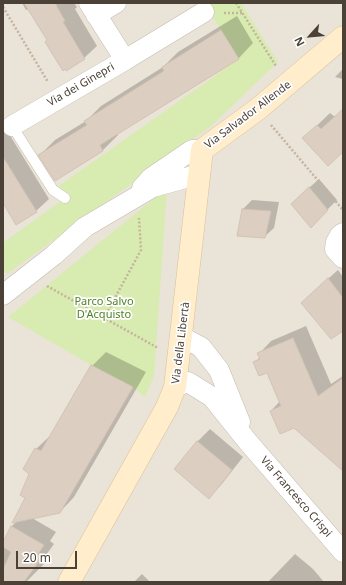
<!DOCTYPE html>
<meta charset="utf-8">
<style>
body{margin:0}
#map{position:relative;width:346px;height:585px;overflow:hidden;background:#f6f1ea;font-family:"Noto Sans",sans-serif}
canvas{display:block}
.frame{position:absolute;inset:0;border:4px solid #4b4137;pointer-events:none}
.north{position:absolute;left:290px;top:16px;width:40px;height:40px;-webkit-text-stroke:3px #fff;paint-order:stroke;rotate:243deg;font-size:11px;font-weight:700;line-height:16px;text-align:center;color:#4b4137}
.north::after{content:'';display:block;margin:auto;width:14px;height:18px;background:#4b4137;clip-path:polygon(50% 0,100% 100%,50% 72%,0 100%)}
.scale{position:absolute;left:16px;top:551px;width:61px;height:18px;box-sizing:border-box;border:2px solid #4b4137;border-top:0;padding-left:5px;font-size:12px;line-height:14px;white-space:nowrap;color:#4b4137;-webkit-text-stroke:3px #fff;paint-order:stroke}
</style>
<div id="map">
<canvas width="346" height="585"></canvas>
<div class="frame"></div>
<div class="north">N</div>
<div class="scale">20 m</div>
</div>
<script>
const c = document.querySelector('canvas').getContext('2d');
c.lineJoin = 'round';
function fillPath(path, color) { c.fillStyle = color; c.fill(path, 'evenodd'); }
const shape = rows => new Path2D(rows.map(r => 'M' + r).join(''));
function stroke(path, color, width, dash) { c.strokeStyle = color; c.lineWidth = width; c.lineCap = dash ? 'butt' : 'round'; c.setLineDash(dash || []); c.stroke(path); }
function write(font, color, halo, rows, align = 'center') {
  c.font = font + ' "Noto Sans",sans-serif'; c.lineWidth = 3.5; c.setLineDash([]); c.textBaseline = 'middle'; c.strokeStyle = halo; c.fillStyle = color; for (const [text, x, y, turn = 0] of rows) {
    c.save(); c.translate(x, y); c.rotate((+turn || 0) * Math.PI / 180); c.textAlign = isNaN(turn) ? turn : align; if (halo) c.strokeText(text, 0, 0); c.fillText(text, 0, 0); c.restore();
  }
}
const residential = shape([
 [3,3,343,3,343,582,3,582]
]);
const green = shape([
 [204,3,241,3,278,62,211,126,7,274,3,268,3,243,65,198,53,190,239,59],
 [167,188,154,376,145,397,133,387,91,365,8,317]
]);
const shadow = shape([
 [22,3,74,3,77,7,75,9,97,46,84,58,48,40,29,9,26,10],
 [237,16,253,43,239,58,117,134,118,135,103,150,55,179,40,155,55,140,86,121,101,106,163,67,178,52],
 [343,69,343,79,335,77],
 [343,110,343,151,304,138,330,113,335,117],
 [3,124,49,199,36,211,3,201],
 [319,179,337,200,311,226,301,195],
 [252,200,279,202,274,228,264,237,243,209],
 [338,270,343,277,343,329,311,294],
 [306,326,331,384,343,376,343,470,294,427,271,411,280,401,268,372,255,362,260,357,259,354,271,341],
 [106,352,146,372,74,497,60,512,32,518,56,532,50,541,54,544,41,562,44,564,26,582,3,582,3,545,12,526,17,521,26,498,30,473,36,449,51,435,92,366],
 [210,429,243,457,221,485,208,497,197,442],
 [295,554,313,569,324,582,268,582],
 [142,574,150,582,134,582]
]);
const building = shape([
 [24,3,55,3,65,21,63,22,85,59,66,71,65,69,63,71,45,42,47,40,24,3],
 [221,30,239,59,100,145,103,151,55,181,38,155,87,125,84,121,164,71,162,67,221,30],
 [343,109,343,152,328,166,302,138,317,125,321,129,343,109],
 [3,157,37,212,16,225,3,203,3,157],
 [309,187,328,210,311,228,291,204,309,187],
 [242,209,271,211,265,238,237,236,242,209],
 [328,278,343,298,343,331,331,339,301,303,328,278],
 [293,338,318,396,343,378,343,471,294,428,280,434,270,411,281,406,267,373,259,376,253,362,260,359,257,353,293,338],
 [91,365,133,387,60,513,12,523,25,498,20,495,29,474,23,469,35,448,41,451,91,365],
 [197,441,232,470,209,499,174,469,197,441],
 [11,526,44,545,38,554,42,557,24,582,3,582,3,569,11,552,3,547,3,542,11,526]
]);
const path = shape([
 [236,3,276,66],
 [3,7,48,82],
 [224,13,242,13],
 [271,125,343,210],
 [47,286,158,348],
 [104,318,141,250,139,218]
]);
const lane = shape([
 [12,126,53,190,65,198]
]);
const street = shape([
 [96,15,116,3],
 [125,60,204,12],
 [12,126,125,60,89,3],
 [142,188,151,178,192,150,202,150],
 [343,233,340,235,336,242,335,249,343,258],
 [3,295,54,255,85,227,153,187,200,174],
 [182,337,201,347,219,370,240,422],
 [175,387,188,382,212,397,248,442,343,552]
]);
const secondary = shape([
 [69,582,167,407,175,387,202,150,258,109,343,37]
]);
const streetNames = [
 ["Via dei Ginepri",81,85,-30],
 ["Via Salvador Allende",248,115,-37],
 ["Via della Libertà",181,343,-83],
 ["Via Francesco Crispi",296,497,49]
];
const parkNames = [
 ["Parco Salvo",104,302],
 ["D'Acquisto",104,315]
];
fillPath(residential, '#eae3d8');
fillPath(green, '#d8ecb1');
fillPath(shadow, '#0003');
fillPath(building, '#dccfc2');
stroke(building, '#d4c3b2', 1);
stroke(lane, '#c5bbaf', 11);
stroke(street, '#c5bbaf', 21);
stroke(secondary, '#d9c198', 23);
stroke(path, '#c5b39c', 2.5, [2, 2]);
stroke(lane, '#fff', 10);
stroke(street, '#fff', 20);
stroke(secondary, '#ffedcb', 22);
write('11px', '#4b4137', '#fff', streetNames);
write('11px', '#528226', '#fff', parkNames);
</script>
